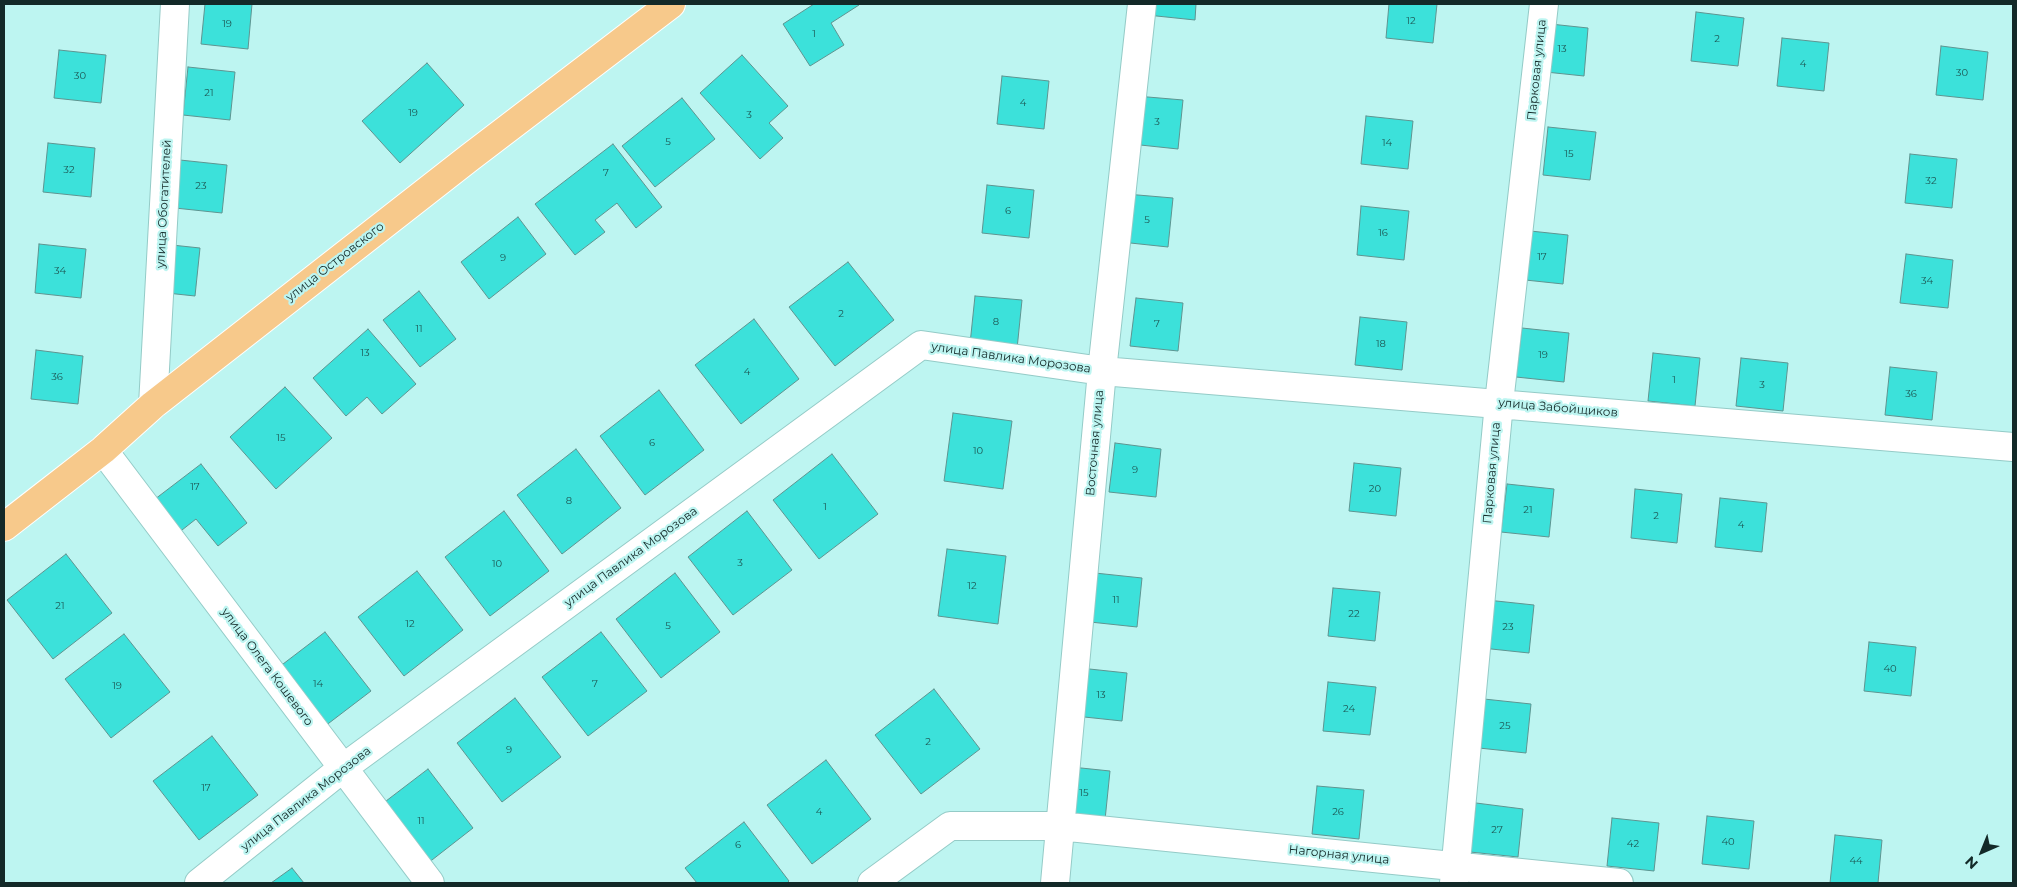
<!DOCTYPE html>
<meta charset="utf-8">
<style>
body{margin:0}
#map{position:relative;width:2017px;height:887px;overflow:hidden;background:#bdf5f1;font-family:Montserrat,sans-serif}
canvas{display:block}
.frame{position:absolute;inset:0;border:5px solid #132928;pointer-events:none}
.north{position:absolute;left:1957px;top:827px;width:50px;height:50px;-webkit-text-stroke:4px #bdf5f1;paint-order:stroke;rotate:224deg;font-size:14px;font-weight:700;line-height:20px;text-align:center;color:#132928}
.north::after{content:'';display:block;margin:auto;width:18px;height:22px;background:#132928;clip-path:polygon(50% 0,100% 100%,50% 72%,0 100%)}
</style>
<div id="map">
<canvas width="2017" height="887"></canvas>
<div class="frame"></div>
<div class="north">N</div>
</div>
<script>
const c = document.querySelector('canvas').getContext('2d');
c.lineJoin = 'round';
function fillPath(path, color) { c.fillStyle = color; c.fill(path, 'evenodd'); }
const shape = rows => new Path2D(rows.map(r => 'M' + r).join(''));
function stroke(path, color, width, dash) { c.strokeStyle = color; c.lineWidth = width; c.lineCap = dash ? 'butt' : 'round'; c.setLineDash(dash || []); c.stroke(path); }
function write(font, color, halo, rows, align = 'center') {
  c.font = font + ' Montserrat,sans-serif'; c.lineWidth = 4.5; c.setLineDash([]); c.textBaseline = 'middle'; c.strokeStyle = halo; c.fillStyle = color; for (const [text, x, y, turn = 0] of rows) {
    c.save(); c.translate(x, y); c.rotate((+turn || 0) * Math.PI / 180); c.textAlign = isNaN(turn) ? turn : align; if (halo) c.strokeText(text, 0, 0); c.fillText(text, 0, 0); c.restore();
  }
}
const building = shape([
 [205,4,252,4,248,49,201,44,205,4],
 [814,4,858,4,859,5,831,23,844,45,810,66,783,24,814,4],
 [1149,4,1196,4,1195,20,1147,15,1149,4],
 [1389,4,1437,4,1433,43,1386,38,1389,4],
 [1696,12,1744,18,1738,66,1691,61,1696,12],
 [1541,23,1588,28,1584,76,1536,71,1541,23],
 [1782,38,1829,43,1824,91,1777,86,1782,38],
 [1941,46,1988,52,1983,100,1936,95,1941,46],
 [59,50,106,55,101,103,54,98,59,50],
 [742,55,788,106,769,123,783,138,760,159,700,93,742,55],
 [427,63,464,105,400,163,362,121,427,63],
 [188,67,235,72,230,120,183,115,188,67],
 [1002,76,1049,81,1044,129,997,124,1002,76],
 [1136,96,1183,100,1178,149,1131,144,1136,96],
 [682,98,715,139,655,187,622,146,682,98],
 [1366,116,1413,121,1408,169,1361,164,1366,116],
 [1548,127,1596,132,1590,180,1543,175,1548,127],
 [48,143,95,148,91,197,43,192,48,143],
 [613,144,662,207,636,228,617,203,595,220,605,232,575,255,535,204,613,144],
 [1910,154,1957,159,1952,208,1905,203,1910,154],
 [180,160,227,165,222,213,175,208,180,160],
 [987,185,1034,190,1029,238,982,233,987,185],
 [1126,194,1173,198,1168,247,1121,242,1126,194],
 [1361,206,1409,211,1404,260,1357,255,1361,206],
 [518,217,546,254,489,299,461,262,518,217],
 [1521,230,1568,235,1563,284,1516,279,1521,230],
 [153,243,200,248,195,296,148,291,153,243],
 [39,244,86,249,81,298,35,293,39,244],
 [1906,254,1953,260,1948,308,1900,303,1906,254],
 [848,262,894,320,835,366,789,307,848,262],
 [419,291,456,339,420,367,383,320,419,291],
 [975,296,1022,300,1017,349,970,344,975,296],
 [1136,298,1183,303,1178,351,1130,346,1136,298],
 [1360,317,1407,322,1402,370,1355,365,1360,317],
 [754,319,799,379,741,424,695,365,754,319],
 [1522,328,1569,333,1564,382,1516,377,1522,328],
 [368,329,416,384,382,414,367,397,346,416,313,378,368,329],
 [36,350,83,356,78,404,31,399,36,350],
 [1653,353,1700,358,1695,406,1648,401,1653,353],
 [1741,358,1788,363,1783,411,1736,406,1741,358],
 [1890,367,1937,372,1932,420,1885,415,1890,367],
 [285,387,332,438,276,489,230,437,285,387],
 [659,390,704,450,645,495,600,436,659,390],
 [953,413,1012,421,1003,489,944,481,953,413],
 [1115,443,1161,449,1156,497,1109,492,1115,443],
 [576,449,621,508,562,554,517,495,576,449],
 [832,454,878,514,819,559,773,500,832,454],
 [1354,463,1401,468,1396,516,1349,511,1354,463],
 [201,464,247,523,218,546,196,519,168,541,142,509,201,464],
 [1507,484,1554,489,1549,537,1501,532,1507,484],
 [1635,489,1682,494,1677,543,1631,538,1635,489],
 [1720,498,1767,503,1762,552,1715,547,1720,498],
 [504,511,549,571,490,616,445,557,504,511],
 [747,511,792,570,733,615,688,557,747,511],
 [947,549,1006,556,998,624,938,616,947,549],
 [66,554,112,613,53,659,7,600,66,554],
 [417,571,463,630,404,676,358,617,417,571],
 [675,573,720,632,661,678,616,619,675,573],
 [1095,573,1142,578,1137,627,1090,622,1095,573],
 [1333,588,1380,592,1375,641,1328,636,1333,588],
 [1487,600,1534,605,1529,653,1482,648,1487,600],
 [325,632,371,691,312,736,266,677,325,632],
 [601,632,647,691,588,736,542,677,601,632],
 [124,634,170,692,111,738,65,679,124,634],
 [1869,642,1916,647,1911,696,1864,691,1869,642],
 [1080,668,1127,673,1122,721,1075,716,1080,668],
 [1328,682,1376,687,1370,735,1323,731,1328,682],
 [934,689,980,749,921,794,875,735,934,689],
 [515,698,561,757,502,802,457,743,515,698],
 [1484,699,1531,704,1526,753,1479,748,1484,699],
 [212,736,258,795,199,840,153,781,212,736],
 [826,760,871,819,812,864,767,805,826,760],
 [1062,766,1110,771,1105,820,1058,815,1062,766],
 [428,769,473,828,414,874,369,814,428,769],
 [1317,786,1364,790,1359,839,1312,834,1317,786],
 [1476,803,1523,809,1518,857,1470,852,1476,803],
 [1707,816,1754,821,1749,869,1702,864,1707,816],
 [1612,818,1659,823,1654,871,1607,866,1612,818],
 [744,822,789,881,787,883,697,883,685,868,744,822],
 [1835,835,1882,840,1878,883,1830,883,1835,835],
 [292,868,304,883,271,883,292,868]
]);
const minor = shape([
 [153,405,175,4],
 [103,450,430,883],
 [199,883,343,768,921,345,1102,371,2013,447],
 [872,883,950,826,1059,826,1619,883],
 [1055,883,1102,371,1142,4],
 [1454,883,1499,403,1544,4]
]);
const major = shape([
 [4,527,103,450,153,405,469,158,671,4]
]);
const numberNames = [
 ["12",1411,21],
 ["19",227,24],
 ["1",814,34],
 ["2",1717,39],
 ["13",1562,49],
 ["4",1803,64],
 ["30",1962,73],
 ["30",80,76],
 ["21",209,93],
 ["4",1023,103],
 ["19",413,113],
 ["3",749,115],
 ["3",1157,122],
 ["5",668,142],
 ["14",1387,143],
 ["15",1569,154],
 ["32",69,170],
 ["7",606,173],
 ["32",1931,181],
 ["23",201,186],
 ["6",1008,211],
 ["5",1147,220],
 ["16",1383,233],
 ["17",1542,257],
 ["9",503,258],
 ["34",60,271],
 ["34",1927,281],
 ["2",841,314],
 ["8",996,322],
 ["7",1157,324],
 ["11",419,329],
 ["18",1381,344],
 ["13",365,353],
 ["19",1543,355],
 ["4",747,372],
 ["36",57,377],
 ["1",1674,380],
 ["3",1762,385],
 ["36",1911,394],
 ["15",281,438],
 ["6",652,443],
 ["10",978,451],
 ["9",1135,470],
 ["17",195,487],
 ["20",1375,489],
 ["8",569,501],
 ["1",825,507],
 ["21",1528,510],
 ["2",1656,516],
 ["4",1741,525],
 ["3",740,563],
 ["10",497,564],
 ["12",972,586],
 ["11",1116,600],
 ["21",60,606],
 ["22",1354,614],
 ["12",410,624],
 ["5",668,626],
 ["23",1508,627],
 ["40",1890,669],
 ["14",318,684],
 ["7",595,684],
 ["19",117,686],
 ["13",1101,695],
 ["24",1349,709],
 ["25",1505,726],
 ["2",928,742],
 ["9",509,750],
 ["17",206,788],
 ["15",1084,793],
 ["4",819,812],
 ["26",1338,812],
 ["11",421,821],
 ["27",1497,830],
 ["40",1728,842],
 ["42",1633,844],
 ["6",738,845],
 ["44",1856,861]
];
const streetNames = [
 ["Парковая улица",1537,70,-84],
 ["улица Обогатителей",164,204,-87],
 ["улица Островского",335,262,-38],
 ["улица Павлика Морозова",1011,358,8],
 ["улица Забойщиков",1558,408,5],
 ["Восточная улица",1095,443,-85],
 ["Парковая улица",1492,473,-85],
 ["улица Павлика Морозова",631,557,-36],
 ["улица Олега Кошевого",267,667,53],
 ["улица Павлика Морозова",306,799,-38],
 ["Нагорная улица",1339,855,6]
];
fillPath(building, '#3ce1da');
stroke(building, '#5e9490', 1);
stroke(minor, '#94cbc7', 30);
stroke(major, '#fff', 30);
stroke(minor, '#fff', 28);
stroke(major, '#f7c98b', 28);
write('10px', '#1d5754', null, numberNames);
write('12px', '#132928', '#bdf5f1', streetNames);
</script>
